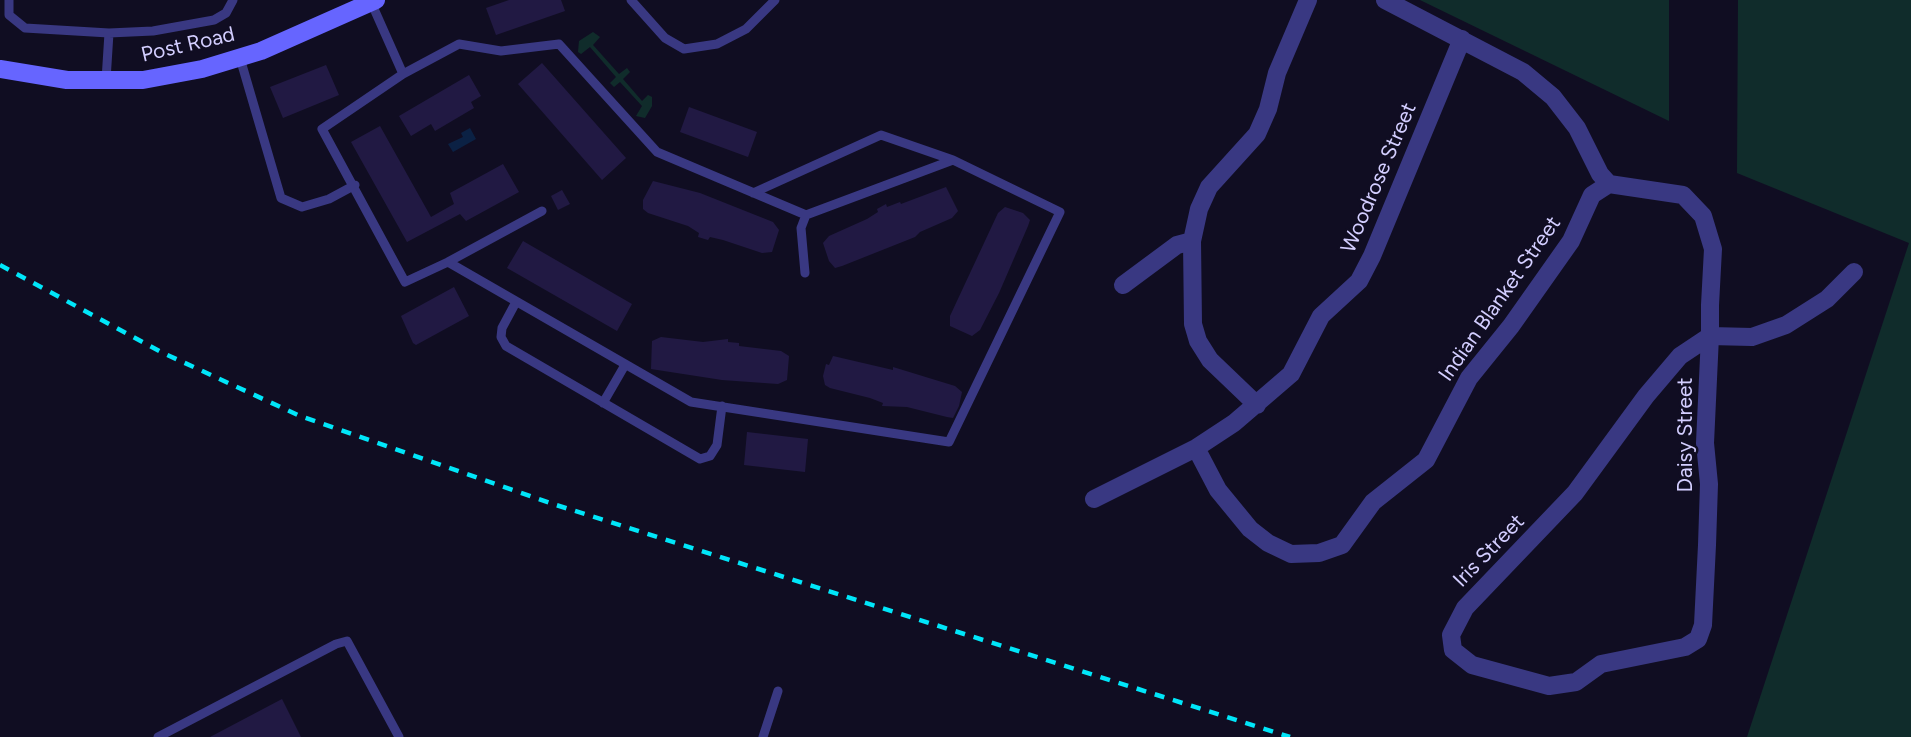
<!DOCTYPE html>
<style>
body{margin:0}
canvas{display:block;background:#100d22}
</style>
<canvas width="1911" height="737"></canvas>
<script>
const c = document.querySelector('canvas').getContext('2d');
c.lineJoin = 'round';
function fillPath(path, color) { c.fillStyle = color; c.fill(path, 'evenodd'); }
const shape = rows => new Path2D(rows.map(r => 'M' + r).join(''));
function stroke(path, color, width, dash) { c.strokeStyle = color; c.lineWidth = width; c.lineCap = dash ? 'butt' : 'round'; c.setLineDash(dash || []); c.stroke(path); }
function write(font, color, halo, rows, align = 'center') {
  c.font = font + ' Figtree,sans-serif'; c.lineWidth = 5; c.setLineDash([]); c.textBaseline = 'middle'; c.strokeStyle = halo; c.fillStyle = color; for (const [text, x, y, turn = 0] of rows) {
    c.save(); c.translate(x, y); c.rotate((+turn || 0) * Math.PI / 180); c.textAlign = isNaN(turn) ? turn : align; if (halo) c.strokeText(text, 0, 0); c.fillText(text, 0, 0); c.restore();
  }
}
const green = shape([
 [1420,0,1669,0,1669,121],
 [1738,0,1911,0,1911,737,1747,737,1909,243,1737,173],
 [593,32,600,37,593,45,619,74,627,68,630,72,623,79,642,101,648,95,652,97,652,106,645,118,636,116,642,106,620,82,614,87,610,83,616,77,590,47,581,54,578,52,579,41]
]);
const water = shape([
 [470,128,476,139,453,152,448,144,463,137,461,133]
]);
const building = shape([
 [509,0,561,0,565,11,496,35,486,8],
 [542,63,626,158,602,180,518,84],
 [326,65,339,95,283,118,270,87],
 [469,75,481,96,471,102,474,108,435,131,431,124,411,136,399,116],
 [689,107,757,132,748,157,680,132],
 [380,126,431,217,454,204,450,193,503,164,519,192,466,221,460,214,407,242,351,142],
 [653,181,700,193,773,222,779,230,772,252,762,253,723,240,710,237,708,240,698,237,699,233,688,226,648,213,643,209,643,200],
 [946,187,958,211,952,218,920,232,915,237,842,266,835,268,829,261,823,243,829,236,867,219,878,212,877,209,886,204,887,207,900,202,901,204],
 [562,190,570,204,558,210,551,196],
 [1005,207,1023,213,1030,220,1028,226,999,293,980,330,972,336,950,326,950,316,998,213],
 [523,241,632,304,617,331,507,268],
 [454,287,469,316,416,345,413,343,401,316],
 [661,337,703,342,728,339,728,342,739,343,739,346,781,351,789,356,787,380,778,384,722,380,651,369,652,341],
 [833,356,893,370,893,367,955,386,962,392,959,406,953,418,947,417,907,407,882,406,883,403,870,398,830,388,825,385,823,376,826,364,829,365],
 [747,432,808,439,805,472,744,465],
 [282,699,301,737,210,737]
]);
const lane = shape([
 [9,0,9,15,25,28,109,33,153,31,214,20,226,13,233,0],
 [631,0,665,38,684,49,717,44,746,29,775,0],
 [371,2,403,74,322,129,405,282,448,262,691,402,949,442,1060,212,953,160,806,215,657,152,559,44,501,51,459,44,403,74],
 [240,58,281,198,302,207,329,199,355,185],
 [106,80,109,33],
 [753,193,881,135,953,160],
 [448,262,542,211],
 [805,273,801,228,806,215],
 [516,302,502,328,501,337,506,346,700,459,710,456,717,445,722,406],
 [603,403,625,365],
 [158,737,336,644,347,641,399,737],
 [763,737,778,691]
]);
const street = shape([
 [1385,0,1523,72,1553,97,1577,128,1600,174,1609,184,1683,195,1703,216,1713,249,1710,305,1710,336,1705,443,1709,484,1707,545,1703,625,1698,639,1685,647,1601,664,1576,682,1549,686,1472,665,1453,650,1451,635,1465,608,1575,493,1646,396,1680,356,1710,336,1752,337,1786,325,1827,299,1854,272],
 [1123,285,1177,245,1192,241],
 [1257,405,1210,360,1198,341,1193,324,1192,241,1199,209,1209,187,1257,134,1268,109,1277,73,1308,0],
 [1196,448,1218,490,1250,529,1268,543,1291,554,1319,553,1342,545,1373,502,1426,460,1469,378,1511,326,1571,241,1592,195,1609,184],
 [1094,499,1196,448,1234,423,1291,374,1321,316,1359,281,1372,256,1462,39]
]);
const secondary = shape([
 [0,69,67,80,143,80,202,69,261,51,376,0]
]);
const rail = shape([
 [0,265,161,352,300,416,553,504,1290,737]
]);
const streetNames = [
 ["Post Road",188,45,-13],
 ["Woodrose Street",1379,178,-67],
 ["Indian Blanket Street",1500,299,-55],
 ["Daisy Street",1686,435,-90],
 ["Iris Street",1489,551,-46]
];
fillPath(green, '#102c2b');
fillPath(water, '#0b2144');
fillPath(building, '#211943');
stroke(lane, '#393882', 9);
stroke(street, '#393882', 18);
stroke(secondary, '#6665ff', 18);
stroke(rail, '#00e6f9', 4.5, [10, 9]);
write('21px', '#d3ceff', '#100d22', streetNames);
</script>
